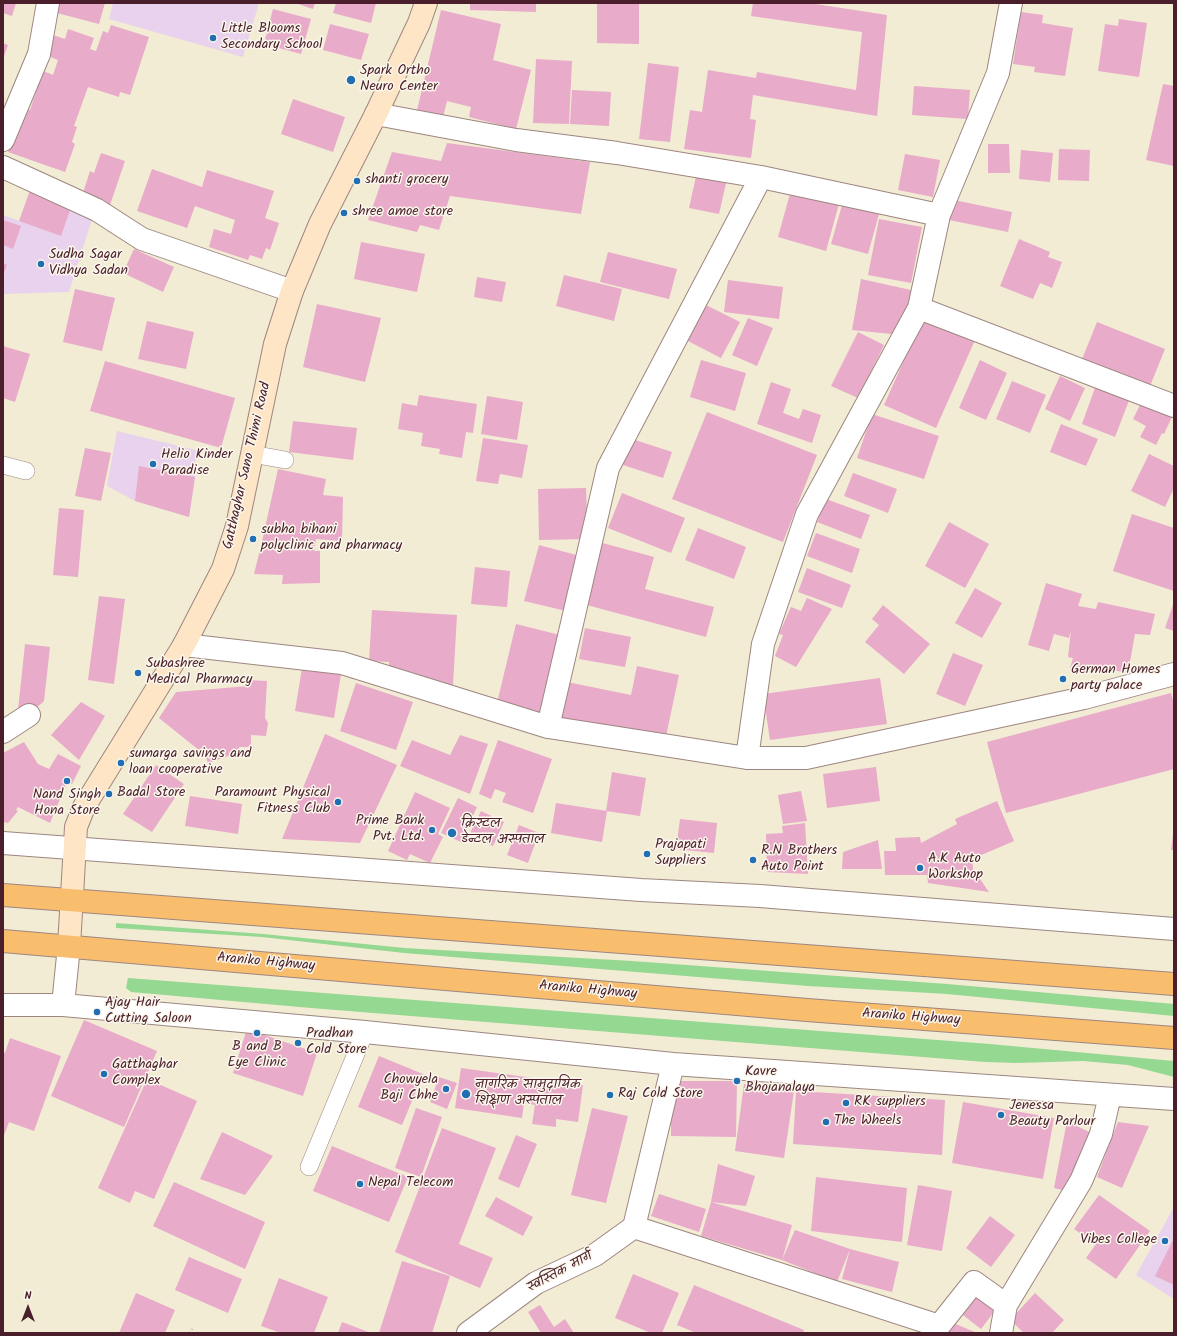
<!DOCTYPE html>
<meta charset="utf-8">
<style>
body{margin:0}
#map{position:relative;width:1177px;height:1336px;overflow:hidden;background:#f2ecd4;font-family:Kalam,sans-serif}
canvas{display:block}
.frame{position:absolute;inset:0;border:4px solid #4a1f2b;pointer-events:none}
.north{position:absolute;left:8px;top:1288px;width:40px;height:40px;-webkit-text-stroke:3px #fbf7ec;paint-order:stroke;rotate:0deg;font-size:11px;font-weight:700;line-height:16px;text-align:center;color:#4a1f2b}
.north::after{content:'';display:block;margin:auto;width:14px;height:18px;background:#4a1f2b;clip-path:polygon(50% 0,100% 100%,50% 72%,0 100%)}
</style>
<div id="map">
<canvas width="1177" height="1336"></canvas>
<div class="frame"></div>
<div class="north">N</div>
</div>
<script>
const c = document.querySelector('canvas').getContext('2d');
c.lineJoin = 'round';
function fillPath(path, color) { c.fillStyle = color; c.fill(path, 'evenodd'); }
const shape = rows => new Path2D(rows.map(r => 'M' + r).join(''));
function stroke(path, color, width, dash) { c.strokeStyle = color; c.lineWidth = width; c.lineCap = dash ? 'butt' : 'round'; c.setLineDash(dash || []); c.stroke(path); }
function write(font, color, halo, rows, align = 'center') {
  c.font = font + ' Kalam,"Playpen Sans Deva",sans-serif'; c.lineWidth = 3; c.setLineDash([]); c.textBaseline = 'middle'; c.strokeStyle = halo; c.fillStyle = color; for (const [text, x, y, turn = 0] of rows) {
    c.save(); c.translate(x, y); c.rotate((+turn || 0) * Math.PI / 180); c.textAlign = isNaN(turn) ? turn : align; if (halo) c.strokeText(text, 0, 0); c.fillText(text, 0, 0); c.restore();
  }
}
const built = shape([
 [113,3,259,3,243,57,109,19],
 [72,205,94,213,69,292,3,294,3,215,61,236],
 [117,431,196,450,195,477,189,517,135,501,107,486],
 [1174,1207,1174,1299,1136,1275]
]);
const green = shape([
 [116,923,263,934,405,948,632,961,947,984,1174,1004,1174,1016,947,994,808,986,404,953,262,937,116,928],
 [128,978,990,1044,1174,1061,1174,1077,1128,1065,1083,1061,1018,1063,985,1062,311,1008,131,992,126,988]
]);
const building = shape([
 [3,3,16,3,12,16,3,13],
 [55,3,105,3,99,24,53,12],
 [295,3,315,3,313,9],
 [336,3,376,3,371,23,333,13],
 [470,3,536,3,536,12,470,10],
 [597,3,639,3,639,44,597,43],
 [753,3,809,3,887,15,877,116,753,95,750,119,756,120,751,158,684,149,690,110,702,112,708,70,756,78,757,72,856,90,862,32,751,16],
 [273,9,311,19,301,54,264,44],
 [441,10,501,24,493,60,531,70,516,129,469,117,471,107,447,101,443,117,417,110],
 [1021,12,1043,15,1042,23,1073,28,1065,76,1034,72,1035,67,1013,64],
 [1119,19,1147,23,1139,77,1098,71,1105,24,1118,26],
 [330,24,369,34,361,60,323,50],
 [111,25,149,37,130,95,120,92,119,97,88,87,74,126,77,127,72,142,75,144,65,172,8,152,24,108,30,110,43,71,53,75,58,60,43,54,50,34,65,39,68,29,94,38,90,49,96,51,103,31,108,33],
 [3,43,8,45,3,59],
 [536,59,572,61,569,124,533,123],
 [648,63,679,67,670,142,639,139],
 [1163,84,1174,86,1174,166,1146,160],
 [914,86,970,90,968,119,912,115],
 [572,90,611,92,609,126,570,124],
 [293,99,345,117,333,152,281,134],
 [447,143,590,162,581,214,450,196,439,230,420,225,417,232,368,220,392,152,441,161],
 [988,144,1009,144,1010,173,988,173],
 [1059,149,1090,150,1089,181,1058,180],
 [1021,150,1053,153,1050,182,1019,179],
 [101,153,125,161,110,205,82,196,90,171,94,173],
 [905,154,940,160,933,197,898,190],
 [152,169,202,187,207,170,274,191,265,218,279,223,270,250,266,248,262,259,250,255,248,260,209,247,214,229,231,234,235,220,195,206,187,228,137,211],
 [697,172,727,179,719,214,689,208],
 [30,190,72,205,61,236,19,221],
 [791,190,839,204,826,251,778,237],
 [954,200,1012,212,1008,232,949,220],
 [842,205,879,214,868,254,831,244],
 [879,219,922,227,911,283,868,275],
 [3,220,21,226,13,249,3,245],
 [1019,239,1050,252,1048,257,1062,262,1052,288,1040,283,1033,299,1000,286],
 [361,242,425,254,417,292,354,279],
 [134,249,174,267,163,292,123,273],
 [608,252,677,269,669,299,600,282],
 [3,263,7,265,3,275],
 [564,275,622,289,614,321,556,306],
 [477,277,506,282,502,302,474,297],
 [861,279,911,290,901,335,852,330],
 [728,280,783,287,779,319,724,312],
 [75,289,115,298,102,351,63,342],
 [317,304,381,318,365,382,303,367],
 [704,304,740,322,721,358,686,340],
 [748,318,773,328,757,366,732,355],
 [923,318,975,340,936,428,884,405],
 [147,321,194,332,186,369,138,359],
 [1097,322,1165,349,1148,391,1080,364],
 [858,332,884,345,858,398,831,386],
 [3,346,30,354,15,402,3,398],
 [701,360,746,373,735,411,690,397],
 [980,360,1007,373,986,420,959,408],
 [105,361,235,398,221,448,90,411],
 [1060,376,1085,388,1070,421,1045,409],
 [1012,381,1046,395,1030,433,996,419],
 [771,382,791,389,783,413,799,419,803,409,821,415,812,443,757,424],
 [1096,385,1130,398,1115,437,1082,424],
 [419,395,477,404,473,433,466,432,462,458,439,454,440,449,421,446,423,433,398,429,402,403,417,406],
 [487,396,523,402,517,440,481,434],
 [1141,403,1156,408,1172,417,1164,434,1162,433,1156,445,1140,437,1146,426,1133,419],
 [707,412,817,455,783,542,672,499],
 [872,414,939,436,924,479,857,458],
 [293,421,357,428,353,460,289,452],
 [1061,424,1098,439,1086,466,1050,452],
 [483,438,528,445,522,478,500,474,498,484,476,481],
 [632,439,672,452,663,478,623,465],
 [85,448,111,453,101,501,75,496],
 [1149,454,1174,466,1174,488,1165,507,1131,491],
 [139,466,195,477,189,517,135,501],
 [278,469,326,479,323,495,343,497,342,541,316,539,314,551,320,551,320,583,282,584,283,575,254,574,261,546],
 [853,473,897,489,888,513,844,496],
 [586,488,588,539,539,540,538,489],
 [622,493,685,518,671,553,608,528],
 [826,499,870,515,861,539,817,522],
 [59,508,84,510,78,577,53,575],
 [1132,514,1174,528,1174,591,1113,571],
 [949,522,989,544,965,588,925,566],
 [698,528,746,547,734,579,685,560],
 [816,533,860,549,852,573,807,556],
 [599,542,654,557,645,589,714,607,706,637,583,604],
 [539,545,580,556,566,611,524,601],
 [475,567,510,571,507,607,471,604],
 [807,568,851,585,842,608,798,592],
 [1046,583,1082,594,1078,606,1096,609,1098,602,1155,614,1150,635,1135,634,1128,673,1107,669,1106,674,1070,668,1073,658,1068,657,1071,630,1069,638,1054,634,1049,651,1028,645],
 [975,588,1002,603,982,638,955,623],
 [99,596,125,599,114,684,88,680],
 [807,598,832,609,796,667,775,656,783,635,779,634,791,607,801,611],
 [1174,602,1174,631,1165,628],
 [883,605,930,644,904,674,865,642,879,625,872,619],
 [372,610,457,615,453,685,432,684,413,679,413,672,389,671,389,662,369,661],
 [516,624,560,635,541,714,497,703],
 [585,628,631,637,625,667,579,659],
 [25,644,50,647,44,701,32,712,18,710],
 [953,653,983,665,965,706,936,694],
 [637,666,679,675,665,741,559,719,567,682,631,695],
 [302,668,341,674,334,718,295,711],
 [880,678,887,724,770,740,763,694],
 [249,680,267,681,265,718,268,723,266,736,251,735,251,747,239,747,240,752,208,763,205,755,159,718,176,692,249,686],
 [356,683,413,702,396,750,340,731],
 [1171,693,1174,704,1174,769,1006,813,987,742],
 [81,702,105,716,79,760,51,735],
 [325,734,397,765,360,843,282,839],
 [460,735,488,744,470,794,400,766,412,740,450,755],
 [498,740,552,759,533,813,502,802,506,793,495,789,491,799,479,794],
 [24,742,38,764,49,769,58,754,81,766,72,784,67,782,50,823,18,807,16,810,18,811,8,823,3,822,3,753],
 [156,765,184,784,152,832,123,814],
 [876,767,880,801,827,808,823,774],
 [612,772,646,778,640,816,606,811],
 [801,791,807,821,783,824,778,795],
 [415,792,450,808,438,834,443,837,430,863,410,854,407,860,388,851],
 [190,796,242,804,238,834,185,826],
 [458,798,477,807,461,842,441,833],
 [997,801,1014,841,972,859,973,869,989,892,928,883,927,875,885,875,884,851,896,851,895,838,920,837,921,843,957,824,955,819],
 [556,803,607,811,602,842,551,833],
 [481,811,504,822,493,846,469,835],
 [680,819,717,823,714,853,676,849],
 [805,823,808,874,767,872,766,834,783,833,782,826],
 [519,825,539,833,528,863,507,855],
 [1173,835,1174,835,1174,850,1171,850],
 [878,840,882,869,842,869,843,852],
 [84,1020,157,1051,124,1127,51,1096],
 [247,1029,317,1053,303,1096,233,1073],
 [10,1038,61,1056,34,1131,9,1122,3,1138,3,1052,5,1053],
 [379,1056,423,1074,402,1125,358,1107],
 [461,1068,583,1085,578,1122,556,1119,556,1127,532,1124,535,1105,524,1103,522,1118,455,1108],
 [439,1077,457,1083,447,1109,430,1102],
 [147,1079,197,1101,154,1199,135,1191,130,1203,98,1188],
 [671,1081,737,1081,736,1137,671,1136],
 [744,1084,794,1091,784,1158,735,1151],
 [796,1091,945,1100,942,1155,793,1144],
 [963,1102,1054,1118,1043,1179,952,1163],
 [416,1108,442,1117,421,1177,395,1168],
 [592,1108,628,1116,606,1203,571,1195],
 [1067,1121,1095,1135,1062,1190,1054,1188],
 [1118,1122,1149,1126,1122,1188,1097,1177],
 [442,1128,496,1148,459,1244,493,1258,480,1288,395,1252],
 [222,1132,273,1156,245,1195,200,1179],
 [516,1135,537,1144,519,1188,498,1179],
 [332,1146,408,1177,389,1222,313,1191],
 [718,1164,755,1176,746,1206,711,1202],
 [816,1177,907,1188,902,1242,811,1231],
 [174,1182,265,1222,245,1269,153,1226],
 [918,1185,952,1191,942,1251,907,1245],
 [659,1194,706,1209,699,1232,651,1216],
 [1099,1195,1150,1231,1116,1279,1086,1258,1096,1244,1074,1229],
 [496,1197,533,1217,523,1236,485,1216],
 [711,1202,792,1225,782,1260,701,1236],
 [990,1216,1015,1235,991,1267,966,1248],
 [795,1230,850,1249,899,1262,892,1292,842,1279,850,1249,837,1282,782,1260],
 [1174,1238,1174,1285,1155,1276],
 [189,1257,242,1279,228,1313,175,1290],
 [402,1261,450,1276,432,1333,379,1333],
 [633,1274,679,1293,662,1333,651,1333,615,1318],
 [279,1278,328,1297,314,1333,281,1333,261,1326],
 [694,1285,804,1330,803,1333,696,1333,677,1325],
 [136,1293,175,1310,165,1333,119,1333],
 [1035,1293,1064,1320,1052,1333,1024,1333,1010,1320],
 [979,1294,997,1308,981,1329,963,1315],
 [540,1305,554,1327,565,1319,574,1333,541,1333,528,1312],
 [342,1322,371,1333,338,1333],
 [951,1322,977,1333,946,1333]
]);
const path = shape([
 [190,1333,192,1329]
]);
const lane = shape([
 [252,454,285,460],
 [3,465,26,471],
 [309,1167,365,1032]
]);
const street = shape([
 [376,114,516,140,617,153,761,177,939,215],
 [3,140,39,54,48,3],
 [3,167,97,210,142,239,292,291],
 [919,308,1174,406],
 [184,645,342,663,548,727,747,758,806,758,1084,698,1174,674],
 [548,727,608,468,761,177],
 [3,732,29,715],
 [747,758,763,644,807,514,919,308,939,215,998,73,1011,3],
 [3,843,641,890,760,896,1174,929],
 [3,1005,63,1005,365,1032,673,1064,1174,1099],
 [63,1005,69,946],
 [634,1227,939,1326],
 [634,1227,673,1064],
 [468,1333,536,1283,595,1255,634,1227],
 [935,1333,939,1326,974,1282,1006,1305,1081,1181,1101,1134,1110,1095],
 [1001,1333,1006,1305]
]);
const secondary = shape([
 [69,946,76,827,84,807,184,645,223,569,237,526,275,344,292,291,320,224,376,114,419,23,426,3]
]);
const highway = shape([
 [3,895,1174,984],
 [3,941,807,1010,1174,1038]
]);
const markers = [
 [213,38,4,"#1f6fb2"],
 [351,80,5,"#1f6fb2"],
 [357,181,4,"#1f6fb2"],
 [344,213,4,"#1f6fb2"],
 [41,264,4,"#1f6fb2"],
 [153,464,4,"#1f6fb2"],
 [253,539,4,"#1f6fb2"],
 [138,673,4,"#1f6fb2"],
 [1063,679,4,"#1f6fb2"],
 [121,763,4,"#1f6fb2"],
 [67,781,4,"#1f6fb2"],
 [109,794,4,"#1f6fb2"],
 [338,802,4,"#1f6fb2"],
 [432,830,4,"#1f6fb2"],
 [452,833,5,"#1f6fb2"],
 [647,854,4,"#1f6fb2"],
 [753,860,4,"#1f6fb2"],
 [920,868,4,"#1f6fb2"],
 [97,1012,4,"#1f6fb2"],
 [257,1033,4,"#1f6fb2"],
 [298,1043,4,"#1f6fb2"],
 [104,1074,4,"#1f6fb2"],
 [737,1081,4,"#1f6fb2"],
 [446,1089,4,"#1f6fb2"],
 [466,1094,5,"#1f6fb2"],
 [610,1095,4,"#1f6fb2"],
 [846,1103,4,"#1f6fb2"],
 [1001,1115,4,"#1f6fb2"],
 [826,1122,4,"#1f6fb2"],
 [360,1184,4,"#1f6fb2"],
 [1165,1241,4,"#1f6fb2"]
];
const poiNames = [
 ["Little Blooms",221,30],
 ["Secondary School",221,46],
 ["Spark Ortho",360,72],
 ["Neuro Center",360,88],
 ["shanti grocery",365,181],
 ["shree amoe store",352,213],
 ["Sudha Sagar",49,256],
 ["Vidhya Sadan",49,272],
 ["Helio Kinder",161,456],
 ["Paradise",161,472],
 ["subha bihani",261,531],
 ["polyclinic and pharmacy",261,547],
 ["Subashree",146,665],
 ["Medical Pharmacy",146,681],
 ["German Homes",1071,671],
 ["party palace",1071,687],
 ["sumarga savings and",129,755],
 ["loan cooperative",129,771],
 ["Badal Store",117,794],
 ["Paramount Physical",330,794,"right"],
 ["Fitness Club",330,810,"right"],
 ["Nand Singh",67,796,"center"],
 ["Hona Store",67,812,"center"],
 ["Prime Bank",424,822,"right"],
 ["Pvt. Ltd.",424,838,"right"],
 ["क्रिस्टल",461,825],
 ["डेन्टल अस्पताल",461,841],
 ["Prajapati",655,846],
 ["Suppliers",655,862],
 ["R.N Brothers",761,852],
 ["Auto Point",761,868],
 ["A.K Auto",928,860],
 ["Workshop",928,876],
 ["Ajay Hair",105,1004],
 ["Cutting Saloon",105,1020],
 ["Pradhan",306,1035],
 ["Cold Store",306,1051],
 ["B and B",257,1048,"center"],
 ["Eye Clinic",257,1064,"center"],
 ["Gatthaghar",112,1066],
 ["Complex",112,1082],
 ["Kavre",745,1073],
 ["Bhojanalaya",745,1089],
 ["Chowyela",438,1081,"right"],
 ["Baji Chhe",438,1097,"right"],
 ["नागरिक सामुदायिक",475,1086],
 ["शिक्षण अस्पताल",475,1102],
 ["Raj Cold Store",618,1095],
 ["RK suppliers",854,1103],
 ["Jenessa",1009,1107],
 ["Beauty Parlour",1009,1123],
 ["The Wheels",834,1122],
 ["Nepal Telecom",368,1184],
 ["Vibes College",1157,1241,"right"]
];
const streetNames = [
 ["Gatthaghar Sano Thimi Road",248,466,-77],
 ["Araniko Highway",266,963,5],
 ["Araniko Highway",588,991,5],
 ["Araniko Highway",911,1018,4],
 ["स्वस्तिक मार्ग",560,1273,-28]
];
fillPath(built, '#e9d2ed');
fillPath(green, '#95d891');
fillPath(building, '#e8abca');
stroke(lane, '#9e8680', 18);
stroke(street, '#9e8680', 24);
stroke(secondary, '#9e8680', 24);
stroke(highway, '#9e8680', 24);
stroke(path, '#9e8680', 2.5, [1, 3]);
stroke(lane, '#fff', 17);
stroke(street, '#fff', 22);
stroke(secondary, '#fde5c5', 22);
stroke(highway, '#f9be6d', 22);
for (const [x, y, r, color] of markers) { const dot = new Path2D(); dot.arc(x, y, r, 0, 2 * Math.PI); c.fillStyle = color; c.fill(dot); stroke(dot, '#fbf7ec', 1.5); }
write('14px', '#4a1f2b', '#fbf7ec', poiNames, 'left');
write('14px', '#4a1f2b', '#fbf7ec', streetNames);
</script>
